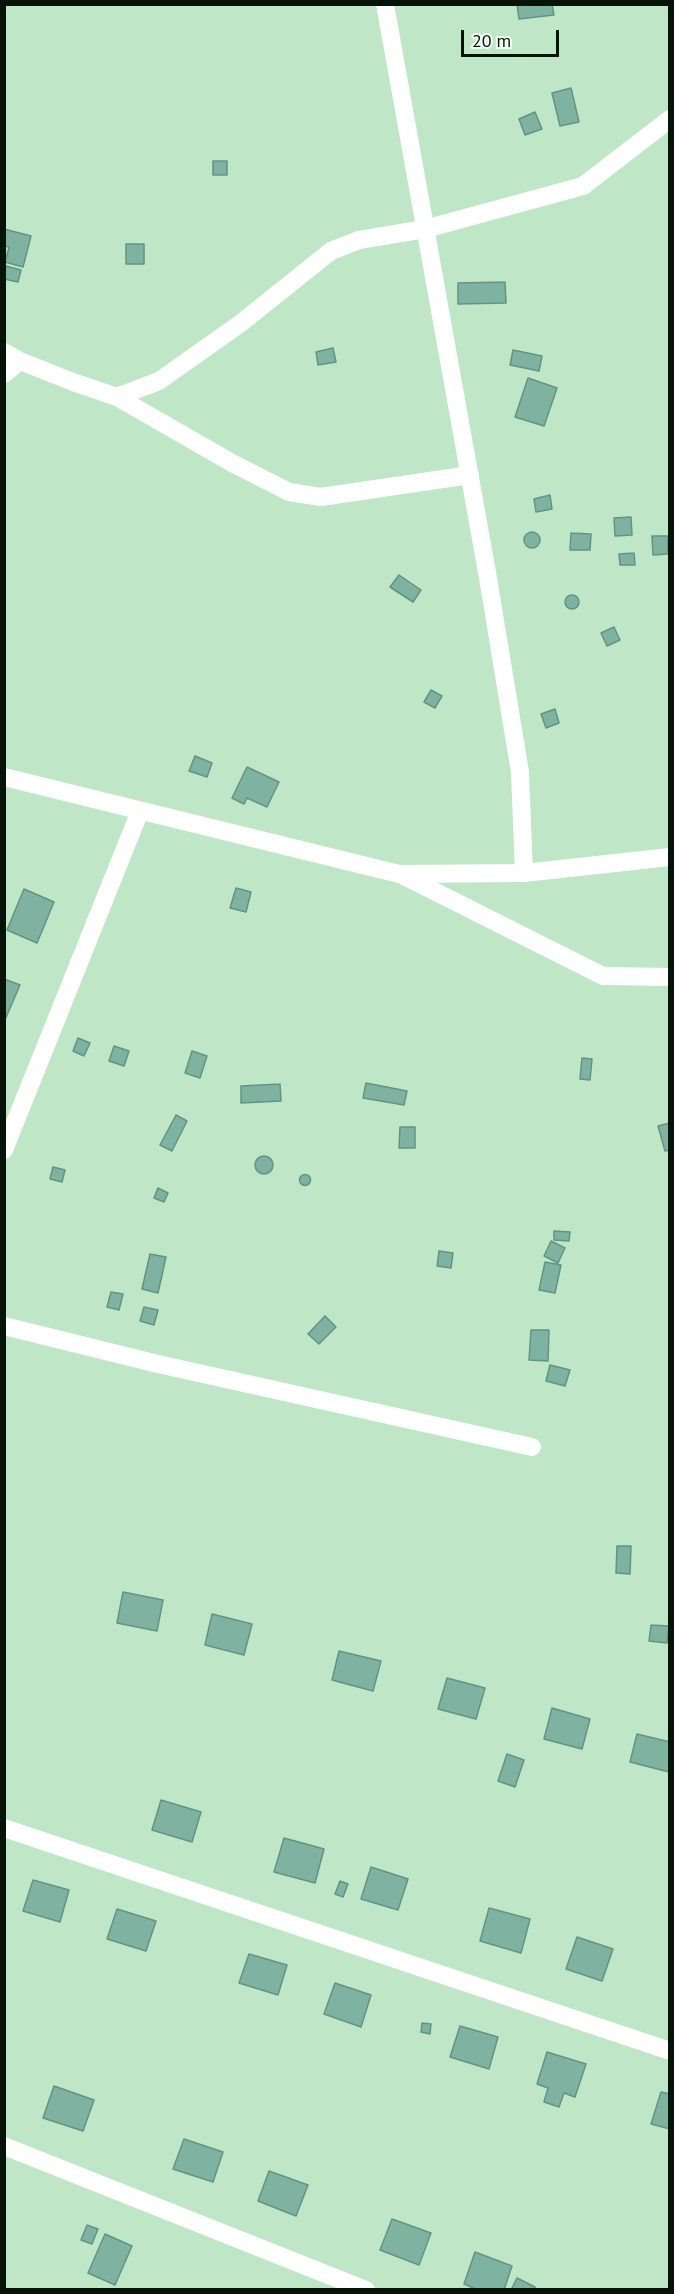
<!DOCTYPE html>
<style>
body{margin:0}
#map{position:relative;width:674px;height:2294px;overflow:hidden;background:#bee6c7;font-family:"PT Sans",sans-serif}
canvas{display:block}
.frame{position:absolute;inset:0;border:6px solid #051309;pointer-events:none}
.scale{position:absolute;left:461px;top:30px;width:98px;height:27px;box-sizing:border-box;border:3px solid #051309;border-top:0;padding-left:8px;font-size:18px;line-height:21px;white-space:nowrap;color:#051309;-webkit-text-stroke:4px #f3fff5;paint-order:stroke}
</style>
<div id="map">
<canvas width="674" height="2294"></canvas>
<div class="frame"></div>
<div class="scale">20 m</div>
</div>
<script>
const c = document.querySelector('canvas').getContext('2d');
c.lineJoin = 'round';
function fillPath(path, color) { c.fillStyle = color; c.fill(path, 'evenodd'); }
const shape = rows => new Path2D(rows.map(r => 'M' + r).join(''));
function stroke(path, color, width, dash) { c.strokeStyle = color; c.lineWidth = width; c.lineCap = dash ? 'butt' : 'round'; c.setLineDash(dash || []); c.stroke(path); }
const building = shape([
 [517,4,552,4,554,15,519,19,517,4],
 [571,88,579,122,560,126,552,93,571,88],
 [535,112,542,129,525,135,519,119,535,112],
 [213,161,227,161,227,175,213,175,213,161],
 [4,229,31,236,23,267,5,262,9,247,4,246,4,229],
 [126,244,144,244,144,264,126,264,126,244],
 [6,266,21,270,18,282,4,279,6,266],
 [505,282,506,303,458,304,458,283,505,282],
 [333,348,336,362,318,365,316,352,333,348],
 [513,350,542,356,539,371,510,365,513,350],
 [528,378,557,388,544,426,515,417,528,378],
 [550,495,552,509,536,512,534,499,550,495],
 [631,517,632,535,615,536,614,518,631,517],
 '524 540a8 8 0 1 1 16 0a8 8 0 1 1-16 0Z',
 [571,533,591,534,590,550,570,550,571,533],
 [652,536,668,536,668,554,653,555,652,536],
 [634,553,635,565,620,565,619,554,634,553],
 [399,575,421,590,413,602,390,587,399,575],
 '565 602a7 7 0 1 1 14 0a7 7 0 1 1-14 0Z',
 [614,627,620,640,607,646,601,633,614,627],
 [431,690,442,696,435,708,424,702,431,690],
 [555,709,559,723,546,728,541,714,555,709],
 [195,756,212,763,207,777,189,771,195,756],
 [247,767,279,782,267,807,247,798,244,804,232,798,247,767],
 [236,888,251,892,246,912,230,908,236,888],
 [24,889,54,902,37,943,7,930,24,889],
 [4,979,20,985,4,1022,4,979],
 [78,1038,90,1043,84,1056,73,1051,78,1038],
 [114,1046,129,1051,124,1066,109,1061,114,1046],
 [192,1051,207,1056,200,1078,185,1073,192,1051],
 [582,1058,592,1059,590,1080,580,1079,582,1058],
 [366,1083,407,1091,404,1105,363,1098,366,1083],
 [280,1084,281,1101,241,1103,241,1086,280,1084],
 [176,1115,187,1121,172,1151,160,1145,176,1115],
 [670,1123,670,1150,665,1151,658,1126,670,1123],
 [400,1127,415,1127,415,1148,399,1148,400,1127],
 '255 1165a9 9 0 1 1 18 0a9 9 0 1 1-18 0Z',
 [53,1167,65,1170,62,1182,50,1179,53,1167],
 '299.5 1180a5.5 5.5 0 1 1 11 0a5.5 5.5 0 1 1-11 0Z',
 [158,1188,168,1193,164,1202,154,1198,158,1188],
 [554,1231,570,1232,569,1241,554,1240,554,1231],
 [551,1241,565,1248,558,1263,544,1256,551,1241],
 [439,1251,453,1253,451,1268,437,1266,439,1251],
 [150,1254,166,1257,158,1293,142,1289,150,1254],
 [545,1262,561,1265,555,1293,539,1290,545,1262],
 [111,1292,123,1294,119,1310,107,1307,111,1292],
 [144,1307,158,1310,154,1325,140,1321,144,1307],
 [325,1316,336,1327,319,1344,308,1334,325,1316],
 [531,1330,549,1330,548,1361,529,1360,531,1330],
 [550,1365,570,1370,565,1386,546,1381,550,1365],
 [617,1546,631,1546,630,1574,616,1573,617,1546],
 [123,1592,163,1600,157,1631,117,1623,123,1592],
 [212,1614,252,1624,244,1655,205,1645,212,1614],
 [651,1625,669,1626,667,1643,649,1641,651,1625],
 [339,1651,381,1661,373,1691,332,1680,339,1651],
 [447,1678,485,1688,476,1719,438,1709,447,1678],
 [552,1708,590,1719,582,1749,544,1739,552,1708],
 [637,1734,670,1742,669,1772,630,1762,637,1734],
 [507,1754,524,1760,515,1787,498,1781,507,1754],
 [161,1800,201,1812,192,1842,152,1830,161,1800],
 [284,1838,324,1849,315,1883,274,1872,284,1838],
 [371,1867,408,1879,398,1910,361,1899,371,1867],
 [33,1880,69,1890,60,1922,23,1911,33,1880],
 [340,1881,348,1884,343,1897,335,1894,340,1881],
 [489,1908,530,1919,521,1953,480,1941,489,1908],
 [117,1909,156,1921,146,1951,107,1939,117,1909],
 [577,1937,613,1949,602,1981,566,1969,577,1937],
 [249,1954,287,1965,278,1995,239,1983,249,1954],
 [335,1983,371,1995,361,2027,324,2014,335,1983],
 [422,2023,431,2024,430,2034,421,2032,422,2023],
 [460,2026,498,2037,489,2069,450,2057,460,2026],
 [547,2052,586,2064,575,2097,564,2093,559,2107,544,2102,548,2088,537,2084,547,2052],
 [54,2086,94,2100,83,2131,43,2118,54,2086],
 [661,2092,670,2094,670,2129,651,2124,661,2092],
 [184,2139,223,2152,213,2182,173,2169,184,2139],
 [269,2171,308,2185,296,2216,258,2201,269,2171],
 [392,2219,431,2233,419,2265,380,2250,392,2219],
 [87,2225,98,2229,92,2244,81,2240,87,2225],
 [105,2234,132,2246,115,2285,88,2273,105,2234],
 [475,2252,512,2266,504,2290,478,2290,464,2284,475,2252],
 [517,2278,535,2287,534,2290,511,2290,517,2278]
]);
const service = shape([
 [385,4,488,578,520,772,524,873],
 [4,352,20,361,73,382,117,397,232,463,289,492,321,497,470,475],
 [4,374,20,361],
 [117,397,159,381,241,323,331,251,359,240,425,229,583,186,670,119],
 [4,777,399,874,524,873,670,857],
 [404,876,603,976,670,977],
 [4,1150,140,811],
 [4,1326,158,1364,532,1447],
 [4,1828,670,2051],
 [4,2146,366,2290]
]);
fillPath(building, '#80b2a2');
stroke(building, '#629484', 1.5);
stroke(service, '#fff', 18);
</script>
